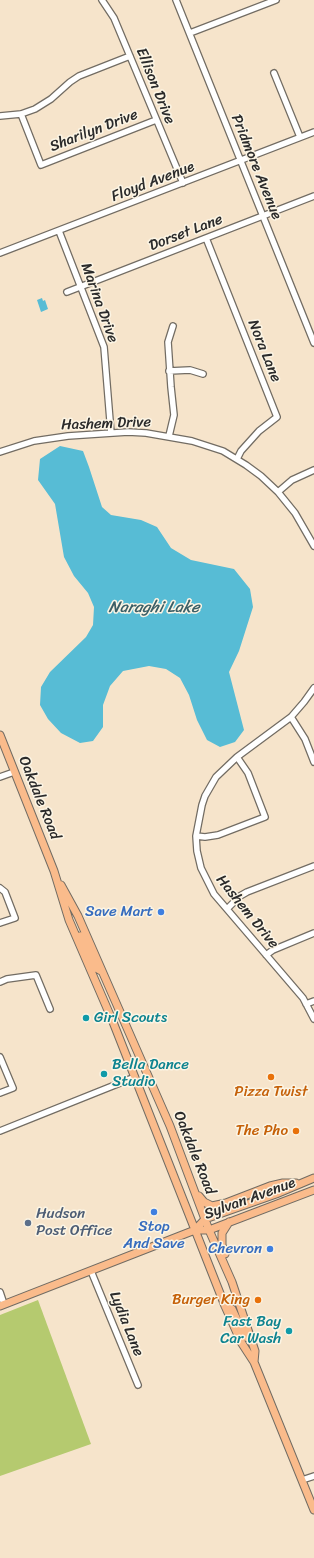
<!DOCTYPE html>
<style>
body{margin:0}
canvas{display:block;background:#f6e4cb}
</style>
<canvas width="314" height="1558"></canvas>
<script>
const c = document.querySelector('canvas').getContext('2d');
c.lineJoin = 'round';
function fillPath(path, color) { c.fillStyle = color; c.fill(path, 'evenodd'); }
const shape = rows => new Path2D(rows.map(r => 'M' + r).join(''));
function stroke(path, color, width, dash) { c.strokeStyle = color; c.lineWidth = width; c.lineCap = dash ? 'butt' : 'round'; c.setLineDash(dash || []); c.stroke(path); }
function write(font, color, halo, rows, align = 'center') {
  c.font = font + ' Sriracha,sans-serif'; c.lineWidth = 3; c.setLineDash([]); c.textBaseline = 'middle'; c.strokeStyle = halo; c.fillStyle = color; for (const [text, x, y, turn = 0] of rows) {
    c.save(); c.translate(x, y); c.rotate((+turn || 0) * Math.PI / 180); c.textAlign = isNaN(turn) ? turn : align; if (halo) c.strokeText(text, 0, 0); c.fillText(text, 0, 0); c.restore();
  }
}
const green = shape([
 [38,1300,91,1444,0,1476,0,1315]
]);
const water = shape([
 [42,298,43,301,45,300,48,309,41,312,37,300],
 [60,446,83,451,89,467,102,507,111,515,141,520,157,527,171,548,191,560,234,569,250,589,253,607,239,651,229,672,244,730,235,742,220,747,207,740,197,720,189,695,180,678,166,669,149,666,123,671,110,686,103,705,103,727,93,741,80,743,61,733,48,719,40,705,41,687,50,672,86,637,93,625,94,607,88,593,74,576,64,557,55,504,38,480,40,459]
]);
const minor = shape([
 [102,0,114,18,183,183],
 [176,0,314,343],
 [190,33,276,0],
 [274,73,300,137],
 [21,114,41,165,156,120],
 [0,116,21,114,35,109,51,99,70,82,79,76,130,56],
 [59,231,104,347,111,433],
 [206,238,277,417,259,431,241,451,237,459],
 [0,253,314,132],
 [67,292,314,196],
 [169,371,190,370,203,374],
 [169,436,174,415,171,387,168,342,173,326],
 [0,452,34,441,68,436,128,432,146,433,192,441,223,451,246,465,261,476,278,492,295,513,314,546],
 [278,492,292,480,314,470],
 [314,688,304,702,291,717,237,757,216,777,205,796,202,805,196,836,197,851,201,868,214,894,303,998,314,1019],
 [291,717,305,739,314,762],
 [0,777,14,772],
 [196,836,205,837,218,835,265,817,248,773,237,757],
 [0,888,5,892,15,918,0,923],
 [227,909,240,896,247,892,314,866],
 [266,955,273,950,314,933],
 [0,982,7,979,36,975,50,1009],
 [306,1004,314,1001],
 [0,1057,13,1088,0,1093],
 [0,1131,135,1077],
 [91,1271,138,1385],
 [0,1292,4,1304],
 [302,1480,314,1476]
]);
const major = shape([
 [0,735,54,871,69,920,113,1022,225,1306,241,1342,254,1362,314,1510],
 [61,885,78,916,170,1126,209,1230,232,1282,255,1351,254,1362],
 [80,936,93,963,96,968,101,971],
 [199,1196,204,1202,212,1206,226,1203,270,1186,283,1183,296,1183],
 [195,1230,205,1219,276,1194,314,1178],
 [225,1254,222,1245,222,1233,229,1222],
 [0,1306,195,1230,209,1230,314,1190],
 [225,1306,232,1309,245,1337,251,1338]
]);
const markers = [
 [161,912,4,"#3f7fe0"],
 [86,1018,4,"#0f9aa8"],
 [104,1074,4,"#0f9aa8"],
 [271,1077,4,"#e8710a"],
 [296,1131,4,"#e8710a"],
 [154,1212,4,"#3f7fe0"],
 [28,1223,4,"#5c6f8a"],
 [270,1249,4,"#3f7fe0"],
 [258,1300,4,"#e8710a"],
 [289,1331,4,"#0f9aa8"]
];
const streetNames = [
 ["Ellison Drive",155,86,68],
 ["Sharilyn Drive",94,131,-21],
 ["Pridmore Avenue",256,167,68],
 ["Floyd Avenue",153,182,-21],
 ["Dorset Lane",186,233,-21],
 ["Marina Drive",99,303,70],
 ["Nora Lane",264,351,68],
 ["Hashem Drive",106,424,-2],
 ["Oakdale Road",39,798,68],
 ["Hashem Drive",247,912,51],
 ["Oakdale Road",194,1153,68],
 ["Sylvan Avenue",250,1199,-20],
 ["Lydia Lane",126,1324,68]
];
const shopNames = [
 ["Save Mart",153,912],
 ["Stop",154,1227,"center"],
 ["And Save",154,1244,"center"],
 ["Chevron",262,1249]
];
const cultureNames = [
 ["Girl Scouts",94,1018],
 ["Bella Dance",112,1065],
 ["Studio",112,1082],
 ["Fast Bay",281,1322,"right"],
 ["Car Wash",281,1339,"right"]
];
const foodNames = [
 ["Pizza Twist",271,1092,"center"],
 ["The Pho",288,1131],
 ["Burger King",250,1300]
];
const serviceNames = [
 ["Hudson",36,1214],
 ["Post Office",36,1231]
];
const waterNames = [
 ["Naraghi Lake",154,608]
];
fillPath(green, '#b5ca6f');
fillPath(water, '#57bcd5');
stroke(minor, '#726c63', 8);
stroke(major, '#726c63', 9);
stroke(minor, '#fff', 5.5);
stroke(major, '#fabb8b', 7);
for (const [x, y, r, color] of markers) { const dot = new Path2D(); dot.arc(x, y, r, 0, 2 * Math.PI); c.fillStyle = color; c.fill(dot); stroke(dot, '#fcf5e5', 1.5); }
write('15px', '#2b2b2b', '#fcf5e5', streetNames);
write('15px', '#366cbe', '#fcf5e5', shopNames, 'right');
write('15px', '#0d838f', '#fcf5e5', cultureNames, 'left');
write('15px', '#c56008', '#fcf5e5', foodNames, 'right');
write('15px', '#4e5e75', '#fcf5e5', serviceNames, 'left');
write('italic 16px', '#3a5e66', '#fcf5e5', waterNames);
</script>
